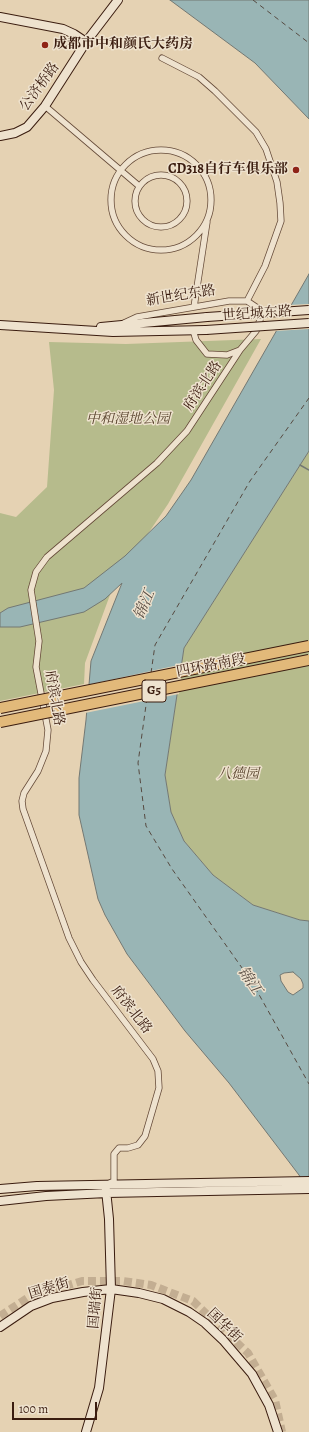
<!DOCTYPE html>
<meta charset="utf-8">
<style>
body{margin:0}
#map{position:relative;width:309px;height:1432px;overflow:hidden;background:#e5d2b3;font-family:Alegreya,serif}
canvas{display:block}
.scale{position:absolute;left:12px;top:1402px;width:85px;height:18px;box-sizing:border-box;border:2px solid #3a1c0f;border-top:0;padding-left:5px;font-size:12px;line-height:14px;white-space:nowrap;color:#3a1c0f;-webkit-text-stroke:3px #eee2ce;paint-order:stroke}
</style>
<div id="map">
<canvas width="309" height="1432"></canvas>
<div class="scale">100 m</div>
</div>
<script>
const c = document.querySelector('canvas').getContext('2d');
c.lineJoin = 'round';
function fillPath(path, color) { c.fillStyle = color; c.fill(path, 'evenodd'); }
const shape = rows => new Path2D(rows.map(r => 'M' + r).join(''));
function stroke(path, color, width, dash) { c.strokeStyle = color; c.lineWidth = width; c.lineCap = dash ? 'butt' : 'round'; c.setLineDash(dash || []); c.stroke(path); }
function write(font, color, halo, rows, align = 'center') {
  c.font = font + ' Alegreya,"Noto Serif SC",serif'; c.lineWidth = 3; c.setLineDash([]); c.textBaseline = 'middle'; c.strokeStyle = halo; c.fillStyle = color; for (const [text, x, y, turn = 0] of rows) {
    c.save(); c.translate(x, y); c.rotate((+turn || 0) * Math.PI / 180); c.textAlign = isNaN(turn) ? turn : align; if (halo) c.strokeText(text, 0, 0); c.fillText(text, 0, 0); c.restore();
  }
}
const green = shape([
 [261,339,168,504,114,584,85,663,84,684,0,701,0,513,16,517,47,487,54,390,49,342,126,344],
 [309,451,309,921,300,920,253,905,213,875,184,841,171,812,165,775,184,648]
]);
const water = shape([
 [170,0,309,0,309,119,255,63,170,0],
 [309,274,309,451,184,648,165,775,171,812,184,841,213,875,253,905,300,920,309,921,309,1192,299,1175,229,1083,185,1031,127,954,105,915,98,899,79,815,79,778,86,720,91,661,122,583,105,599,84,612,20,627,0,627,0,613,8,608,84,588,125,556,166,516,191,480,309,274],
 [293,972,301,979,303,984,303,988,293,995,288,992,281,981,280,975,284,973,293,972]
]);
const pier = shape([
 [309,304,309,329,275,331,289,305],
 [183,664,179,694,85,713,87,685]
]);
const stream = shape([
 [300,465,309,470]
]);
const ferry = shape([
 [253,0,309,43],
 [151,673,155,645,250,481,309,398],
 [147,698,138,763,146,826,172,869,252,982,309,1084]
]);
const secondaryTunnel = shape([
 [0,1316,29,1297,82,1281,123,1281,151,1285,193,1301,248,1353,275,1400,282,1432]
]);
const street = shape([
 [162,58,199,77,215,91,256,132,266,149,277,182,280,203,281,221,265,266,247,301],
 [45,106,139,186],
 '111 200a50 50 0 1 1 100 0a50 50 0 1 1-100 0Z',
 '135 201a26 26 0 1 1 52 0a26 26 0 1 1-52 0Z',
 [194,307,207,222],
 [124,323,137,317,229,301,247,301],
 [193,330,196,340,207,354,227,355,240,350,256,331,261,317,259,309,247,301],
 [108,1184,114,1181,114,1154,119,1148,128,1148,138,1145,145,1136,159,1088,158,1071,153,1059,93,980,81,962,69,938,23,809,22,801,24,793,38,771,46,751,48,730,36,667,39,641,31,590,36,572,47,557,157,463,187,431,240,350]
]);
const secondary = shape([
 [0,17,63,29,74,34,86,42],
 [0,136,15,133,27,127,45,106,86,42,118,0],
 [0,325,113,332,206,330],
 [101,327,207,317],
 [0,1189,37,1186,309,1181],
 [0,1201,46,1196,107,1193,309,1189],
 [0,1327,31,1306,52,1298,83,1292,111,1289,139,1293,163,1299,189,1312,205,1323,223,1340,252,1374,269,1405,278,1432],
 [86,1432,99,1388,111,1289,109,1219,106,1190]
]);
const secondaryBridge = shape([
 [207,317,309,310],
 [206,330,309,323]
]);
const highwayBridge = shape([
 [0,708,309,646],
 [0,722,309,660]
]);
const markers = [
 [45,45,4,"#8f2418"],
 [296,170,4,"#8f2418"]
];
const shields = [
 [154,691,24]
];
const shieldNames = [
 ["G5",154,691]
];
const poiNames = [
 ["成都市中和颜氏大药房",53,45],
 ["CD318自行车俱乐部",288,170,"right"]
];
const streetNames = [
 ["公济桥路",40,87,-54],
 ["新世纪东路",181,296,-9],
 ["世纪城东路",257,314,-4],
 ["府滨北路",203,386,-56],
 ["四环路南段",211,666,-11],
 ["府滨北路",54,698,80],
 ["府滨北路",131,1010,52],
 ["国泰街",49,1289,-17],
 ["国瑞街",96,1308,-85],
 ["国华街",224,1326,44]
];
const parkNames = [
 ["中和湿地公园",128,420],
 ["八德园",238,775]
];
const waterNames = [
 ["锦江",145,605,-67],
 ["锦江",249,981,56]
];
fillPath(green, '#b6bb8c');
fillPath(water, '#99b5b5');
stroke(water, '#737873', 1);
fillPath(pier, '#e5d2b3');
stroke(stream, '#737873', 1.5);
stroke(ferry, '#564a41', 1, [5, 4]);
stroke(secondaryTunnel, '#c3ae92', 8, [8, 4]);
stroke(street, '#654a38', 7);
stroke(secondary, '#3a1c0f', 10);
stroke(street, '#eee2ce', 5.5);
stroke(secondary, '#eee2ce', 8);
stroke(secondaryBridge, '#3a1c0f', 10, []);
stroke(highwayBridge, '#3a1c0f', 12, []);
stroke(secondaryBridge, '#eee2ce', 8);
stroke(highwayBridge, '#e2b97a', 10);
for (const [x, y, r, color] of markers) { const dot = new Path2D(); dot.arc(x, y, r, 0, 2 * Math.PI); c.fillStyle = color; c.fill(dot); stroke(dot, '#eee2ce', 1.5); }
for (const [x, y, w] of shields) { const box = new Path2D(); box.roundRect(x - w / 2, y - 11, w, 22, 3); c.fillStyle = '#eee2ce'; c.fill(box); stroke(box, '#3a1c0f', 1); }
write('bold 13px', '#3a1c0f', null, shieldNames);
write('bold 14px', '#3a1c0f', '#eee2ce', poiNames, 'left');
write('14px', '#3a1c0f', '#eee2ce', streetNames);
write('italic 14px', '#59442e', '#eee2ce', parkNames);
write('italic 15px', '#564a41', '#eee2ce', waterNames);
</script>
